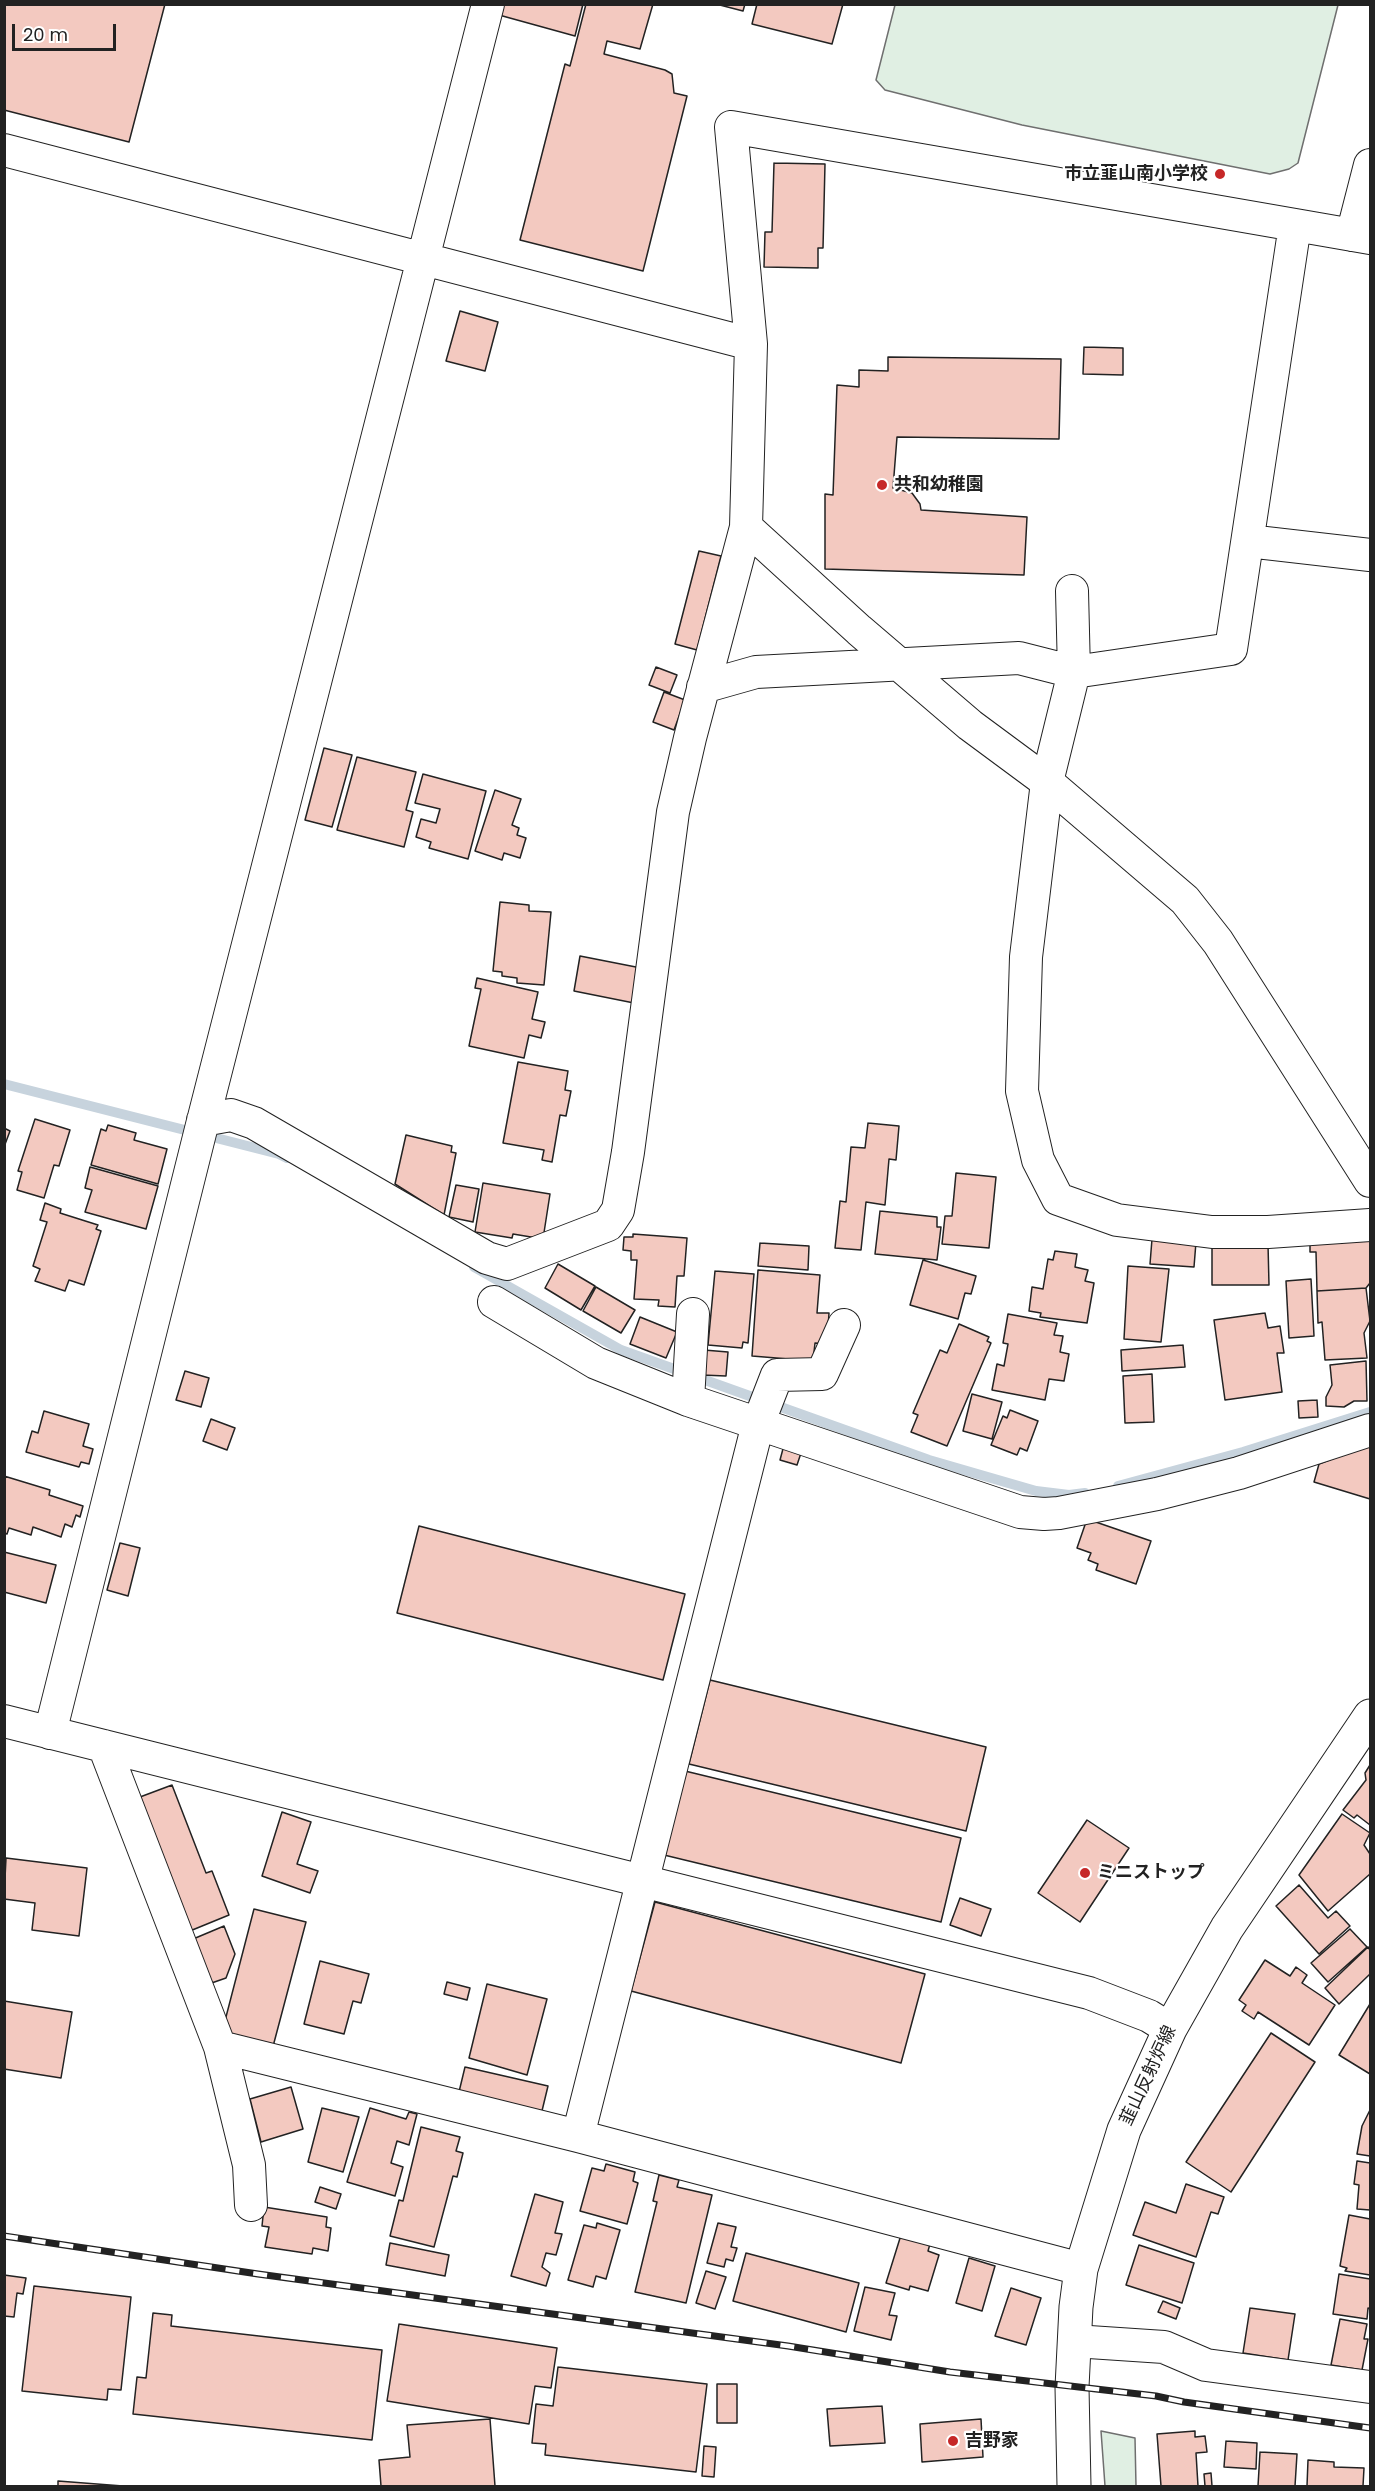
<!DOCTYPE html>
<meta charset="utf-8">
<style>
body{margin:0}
#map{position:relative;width:1375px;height:2491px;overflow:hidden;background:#fff;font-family:Poppins,sans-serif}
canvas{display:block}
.frame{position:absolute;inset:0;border:6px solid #222;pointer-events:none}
.scale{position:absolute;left:12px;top:24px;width:104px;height:27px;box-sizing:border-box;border:3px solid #222;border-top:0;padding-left:8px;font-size:18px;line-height:21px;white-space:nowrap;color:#222;-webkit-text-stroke:4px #fff;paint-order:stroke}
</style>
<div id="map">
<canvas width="1375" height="2491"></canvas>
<div class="frame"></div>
<div class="scale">20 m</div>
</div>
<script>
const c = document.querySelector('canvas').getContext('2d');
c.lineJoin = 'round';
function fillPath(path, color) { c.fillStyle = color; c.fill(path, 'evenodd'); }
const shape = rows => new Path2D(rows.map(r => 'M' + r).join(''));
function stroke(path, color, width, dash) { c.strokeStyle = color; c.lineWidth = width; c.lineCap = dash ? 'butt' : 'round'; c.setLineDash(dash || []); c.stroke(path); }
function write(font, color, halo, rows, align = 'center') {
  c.font = font + ' Poppins,"Noto Sans JP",sans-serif'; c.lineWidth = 4.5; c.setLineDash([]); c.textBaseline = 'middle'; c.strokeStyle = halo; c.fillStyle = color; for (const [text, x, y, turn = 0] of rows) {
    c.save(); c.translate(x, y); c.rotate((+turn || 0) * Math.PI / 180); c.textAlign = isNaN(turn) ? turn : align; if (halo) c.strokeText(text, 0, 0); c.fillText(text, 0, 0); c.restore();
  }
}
const green = shape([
 [895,5,895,4,1338,5,1298,163,1289,169,1270,174,1022,125,885,90,876,80,895,5],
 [1101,2431,1135,2438,1136,2486,1105,2486,1101,2431]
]);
const stream = shape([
 [4,1084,279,1154,287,1158],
 [474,1267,621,1350,929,1460,1036,1491,1069,1495,1085,1493],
 [1118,1486,1243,1452,1370,1412]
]);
const building = shape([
 [4,4,165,4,129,142,4,110,4,4],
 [502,4,583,4,575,36,499,15,502,4],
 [586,4,653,4,640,49,607,41,604,54,665,70,672,74,674,93,687,96,643,271,520,240,565,64,570,66,586,4],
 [716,4,745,4,743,11,716,4],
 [757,4,843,4,832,44,752,24,757,4],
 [774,163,825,164,823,248,818,248,818,268,764,267,765,232,772,232,774,163],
 [460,311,498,322,485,371,446,361,460,311],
 [1084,347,1123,348,1123,375,1083,374,1084,347],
 [888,357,1061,359,1059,439,897,437,893,488,912,493,920,504,921,510,1027,517,1024,575,825,569,825,494,833,495,837,385,859,387,859,370,888,371,888,357],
 [699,551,721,556,697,650,675,644,699,551],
 [656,667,677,675,670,693,649,685,656,667],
 [664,692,685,700,674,730,653,722,664,692],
 [324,748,352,755,332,827,305,820,324,748],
 [357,757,416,772,406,810,413,812,404,847,337,830,357,757],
 [423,774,486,791,468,859,429,848,431,842,416,837,421,819,436,823,440,809,415,803,423,774],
 [495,790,521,799,512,825,519,828,517,835,526,838,520,858,504,853,502,860,475,851,495,790],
 [500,902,529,905,529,911,551,912,544,985,517,983,517,978,502,976,502,972,493,971,500,902],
 [580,956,641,968,634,1003,574,991,580,956],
 [477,978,538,992,532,1019,545,1022,541,1038,529,1035,524,1058,469,1046,481,989,475,988,477,978],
 [518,1062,568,1071,565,1090,571,1091,566,1116,560,1115,552,1162,542,1160,544,1150,503,1143,518,1062],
 [35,1119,70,1130,59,1166,54,1165,44,1198,17,1190,22,1172,18,1171,35,1119],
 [868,1123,899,1126,896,1160,889,1159,885,1205,866,1202,861,1250,835,1248,840,1201,846,1202,851,1147,865,1148,868,1123],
 [108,1125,136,1133,134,1140,167,1149,158,1184,91,1165,101,1129,106,1131,108,1125],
 [4,1128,10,1131,4,1147,4,1128],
 [406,1135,452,1146,451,1152,456,1153,444,1215,395,1184,406,1135],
 [90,1167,158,1186,146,1229,85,1212,92,1190,85,1188,90,1167],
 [956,1173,996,1177,989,1248,942,1244,945,1216,952,1216,956,1173],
 [483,1183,550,1194,543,1239,513,1234,512,1238,475,1232,483,1183],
 [456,1185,479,1189,473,1222,449,1217,456,1185],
 [45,1203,61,1209,60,1213,98,1225,96,1229,101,1231,84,1285,69,1280,65,1291,35,1281,40,1269,33,1266,47,1222,40,1220,45,1203],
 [880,1211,937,1217,937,1227,941,1227,937,1260,875,1254,880,1211],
 [633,1234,687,1238,684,1276,677,1276,675,1307,658,1306,659,1300,634,1299,637,1260,631,1260,631,1251,623,1250,624,1237,633,1237,633,1234],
 [1370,1236,1370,1283,1366,1288,1317,1291,1316,1252,1310,1252,1310,1240,1370,1236],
 [1152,1239,1196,1242,1194,1267,1150,1264,1152,1239],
 [760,1243,809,1246,808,1270,758,1266,760,1243],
 [1212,1244,1268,1244,1269,1285,1212,1285,1212,1244],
 [1055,1251,1077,1254,1075,1267,1088,1270,1085,1281,1094,1283,1087,1323,1040,1317,1041,1313,1029,1311,1032,1287,1043,1289,1048,1259,1053,1260,1055,1251],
 [923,1260,976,1276,971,1294,965,1293,958,1319,910,1305,923,1260],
 [558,1264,595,1286,581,1310,545,1288,558,1264],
 [1128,1266,1169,1269,1161,1342,1124,1339,1128,1266],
 [758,1270,820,1275,817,1313,829,1313,827,1344,815,1343,813,1361,752,1356,758,1270],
 [715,1271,754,1274,748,1343,743,1342,742,1348,708,1345,715,1271],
 [1311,1279,1314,1336,1289,1338,1286,1281,1311,1279],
 [596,1287,635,1310,621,1333,583,1311,596,1287],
 [1366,1288,1370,1321,1364,1333,1367,1358,1325,1360,1322,1322,1318,1323,1317,1291,1366,1288],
 [1265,1313,1268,1328,1280,1326,1284,1353,1277,1353,1282,1392,1225,1400,1214,1320,1265,1313],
 [1008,1314,1057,1323,1054,1335,1063,1336,1060,1352,1069,1354,1064,1381,1049,1379,1045,1400,992,1390,997,1364,1004,1366,1008,1344,1003,1343,1008,1314],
 [640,1317,677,1332,666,1358,630,1344,640,1317],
 [959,1324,989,1337,987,1341,991,1343,947,1446,911,1432,918,1415,913,1413,940,1350,947,1353,959,1324],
 [1183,1345,1185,1367,1122,1371,1121,1350,1183,1345],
 [704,1350,728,1352,726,1376,702,1375,704,1350],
 [1366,1361,1367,1401,1354,1401,1344,1407,1326,1406,1326,1397,1332,1385,1330,1365,1366,1361],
 [185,1371,209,1378,201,1407,176,1400,185,1371],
 [1152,1374,1154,1422,1125,1423,1123,1376,1152,1374],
 [972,1394,1002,1402,992,1439,963,1431,972,1394],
 [1317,1400,1318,1417,1299,1418,1298,1401,1317,1400],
 [1010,1410,1038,1421,1027,1451,1020,1448,1017,1455,991,1445,1003,1416,1007,1418,1010,1410],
 [44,1411,89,1424,83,1446,93,1449,89,1464,81,1462,79,1467,26,1452,32,1431,38,1433,44,1411],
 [211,1419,235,1428,227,1450,203,1441,211,1419],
 [1370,1444,1370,1499,1314,1482,1319,1464,1370,1444],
 [784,1445,802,1450,797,1465,780,1460,784,1445],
 [4,1476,50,1490,49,1495,83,1506,80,1517,76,1515,72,1527,65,1524,61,1537,33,1527,31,1535,9,1528,7,1534,4,1533,4,1476],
 [1087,1519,1151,1541,1136,1584,1096,1570,1098,1564,1088,1560,1091,1553,1077,1548,1087,1519],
 [419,1526,685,1594,663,1680,397,1613,419,1526],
 [120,1543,140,1548,128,1596,107,1590,120,1543],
 [4,1552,56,1565,46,1603,4,1592,4,1552],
 [710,1680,986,1747,966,1831,689,1764,710,1680],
 [1370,1765,1370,1825,1357,1815,1354,1818,1343,1810,1366,1780,1365,1773,1370,1765],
 [685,1771,961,1838,941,1922,664,1855,685,1771],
 [172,1785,206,1873,212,1871,229,1915,185,1933,132,1800,172,1785],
 [282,1812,311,1822,297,1864,318,1871,310,1893,262,1876,282,1812],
 [1342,1814,1370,1833,1364,1845,1370,1854,1370,1874,1328,1911,1299,1875,1342,1814],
 [1087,1820,1129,1848,1080,1922,1038,1893,1087,1820],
 [6,1858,87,1868,79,1936,32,1930,35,1903,4,1899,6,1858],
 [1299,1885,1328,1918,1336,1911,1350,1926,1319,1954,1276,1906,1299,1885],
 [960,1898,991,1909,981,1936,950,1925,960,1898],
 [655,1902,925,1974,901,2063,631,1991,655,1902],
 [254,1909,306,1922,271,2054,220,2040,254,1909],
 [224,1926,235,1954,226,1978,203,1986,186,1942,224,1926],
 [1350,1929,1367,1947,1328,1982,1311,1963,1350,1929],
 [1368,1947,1370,1950,1370,1974,1339,2004,1325,1988,1368,1947],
 [1265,1960,1290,1976,1296,1967,1307,1975,1302,1983,1335,2005,1309,2045,1258,2012,1254,2019,1242,2011,1246,2005,1239,2000,1265,1960],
 [320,1961,369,1974,361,2003,353,2001,344,2034,304,2024,320,1961],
 [447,1982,470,1988,467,2000,444,1994,447,1982],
 [487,1984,547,1999,527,2075,469,2058,487,1984],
 [4,2001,72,2012,61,2078,4,2069,4,2001],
 [1370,2004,1370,2074,1339,2055,1370,2004],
 [1271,2033,1315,2062,1231,2192,1186,2162,1271,2033],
 [465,2067,548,2086,541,2115,458,2096,465,2067],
 [291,2087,303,2129,261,2142,250,2099,291,2087],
 [322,2108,359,2117,343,2172,308,2162,322,2108],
 [370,2108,406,2119,409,2112,417,2114,409,2145,397,2141,391,2163,403,2167,395,2196,347,2182,370,2108],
 [1370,2110,1370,2156,1357,2154,1362,2126,1370,2110],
 [421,2127,460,2137,456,2151,463,2153,457,2177,453,2176,434,2247,390,2236,399,2200,403,2201,421,2127],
 [1357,2161,1370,2163,1370,2210,1357,2209,1359,2185,1354,2184,1357,2161],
 [606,2164,635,2172,633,2181,638,2183,627,2224,580,2211,592,2168,604,2171,606,2164],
 [659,2175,679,2180,677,2187,712,2195,686,2303,635,2292,657,2202,653,2201,659,2175],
 [1186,2184,1224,2197,1218,2214,1211,2212,1196,2257,1133,2235,1145,2202,1176,2213,1186,2184],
 [320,2187,341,2194,336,2209,315,2202,320,2187],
 [535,2194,563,2202,555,2233,562,2234,556,2255,546,2253,542,2267,550,2273,546,2286,511,2276,535,2194],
 [264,2207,327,2217,326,2227,331,2228,328,2251,313,2248,312,2254,265,2247,269,2227,262,2226,264,2207],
 [1349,2215,1370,2219,1370,2275,1345,2271,1347,2268,1340,2266,1349,2215],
 [597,2223,620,2230,606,2279,596,2276,593,2287,568,2280,584,2225,596,2228,597,2223],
 [718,2223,736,2227,731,2247,737,2248,733,2261,726,2259,724,2267,707,2263,718,2223],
 [901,2235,930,2244,928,2251,939,2255,928,2291,910,2286,909,2290,886,2283,901,2235],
 [390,2243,449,2255,445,2276,386,2265,390,2243],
 [1139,2245,1194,2263,1182,2303,1126,2285,1139,2245],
 [746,2253,859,2283,846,2332,733,2301,746,2253],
 [969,2258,995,2266,982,2311,956,2303,969,2258],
 [706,2271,726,2277,715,2309,696,2303,706,2271],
 [1339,2274,1370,2279,1370,2309,1368,2308,1367,2319,1333,2314,1339,2274],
 [4,2275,26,2278,23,2294,17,2293,14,2317,4,2316,4,2275],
 [34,2286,131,2297,121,2390,108,2389,107,2400,22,2391,34,2286],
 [865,2287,895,2293,889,2315,897,2316,891,2340,854,2331,865,2287],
 [1011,2288,1041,2298,1026,2345,995,2336,1011,2288],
 [1163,2301,1180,2308,1176,2319,1158,2312,1163,2301],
 [1250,2308,1295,2314,1288,2360,1243,2353,1250,2308],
 [153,2313,172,2315,171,2326,382,2350,372,2440,133,2414,137,2377,146,2378,153,2313],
 [1340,2319,1367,2324,1364,2339,1368,2339,1362,2370,1331,2365,1340,2319],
 [399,2324,557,2348,551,2388,535,2386,529,2424,387,2401,399,2324],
 [558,2367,707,2384,696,2472,545,2455,546,2444,532,2443,536,2404,553,2406,558,2367],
 [717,2384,737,2384,737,2423,717,2423,717,2384],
 [882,2406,885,2443,830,2446,827,2409,882,2406],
 [490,2419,495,2486,381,2486,379,2460,410,2457,407,2425,490,2419],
 [981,2419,983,2457,922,2462,920,2424,981,2419],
 [1195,2431,1195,2437,1205,2436,1207,2452,1196,2453,1198,2486,1161,2486,1157,2434,1195,2431],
 [1226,2441,1257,2443,1256,2469,1224,2467,1226,2441],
 [704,2446,716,2447,714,2477,702,2476,704,2446],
 [1260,2452,1297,2454,1295,2486,1258,2486,1260,2452],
 [1308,2460,1334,2462,1334,2467,1364,2468,1363,2486,1307,2486,1308,2460],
 [1211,2473,1212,2486,1205,2486,1204,2474,1211,2473],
 [58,2481,123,2486,58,2486,58,2481]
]);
const minor = shape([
 [4,150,751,344],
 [1352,235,1370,165],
 [746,527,859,630,970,725,1047,782,1185,900,1218,942,1370,1181],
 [1248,541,1370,555],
 [1072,591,1074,672,1047,782,1026,957,1022,1091,1038,1160,1058,1199,1117,1220,1212,1232,1268,1232,1370,1225],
 [703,687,756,672,1019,658,1074,672,1231,649,1295,225],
 [203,1120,231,1115,254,1123,487,1258,507,1264,608,1225,618,1210,628,1152,673,812,690,738,746,527,751,344,731,127,1370,238],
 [494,1302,596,1363,688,1400,1020,1512,1044,1514,1059,1513,1157,1494,1239,1473,1370,1430],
 [688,1400,693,1314],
 [4,1721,1089,1993,1149,2016,1170,2029],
 [50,1733,202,1125,488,4],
 [104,1746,220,2047,249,2165,251,2205],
 [220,2047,578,2136,1081,2269],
 [578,2136,758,1424,777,1375,822,1374,844,1325],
 [1074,2341,1164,2347,1206,2365,1370,2387]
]);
const secondary = shape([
 [1074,2486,1072,2387,1076,2307,1081,2269,1124,2130,1170,2029,1227,1928,1370,1716]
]);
const rail = shape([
 [4,2236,258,2274,788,2346,950,2372,1156,2396,1184,2402,1370,2428]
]);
const markers = [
 [1220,174,6,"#c62828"],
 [882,485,6,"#c62828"],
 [1085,1873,6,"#c62828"],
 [953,2441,6,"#c62828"]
];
const poiNames = [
 ["市立韮山南小学校",1208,174,"right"],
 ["共和幼稚園",894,485],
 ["ミニストップ",1097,1873],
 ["吉野家",965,2441]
];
const streetNames = [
 ["韮山反射炉線",1149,2076,-65]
];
fillPath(green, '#e0efe3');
stroke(green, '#6f6f6f', 1.5);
stroke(stream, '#c7d3dd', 10);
fillPath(building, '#f3c9c0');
stroke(building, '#222', 1.5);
stroke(minor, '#222', 34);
stroke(secondary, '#222', 35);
stroke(minor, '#fff', 32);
stroke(secondary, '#fff', 33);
stroke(rail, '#222', 7);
stroke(rail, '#fff', 4.5, [14]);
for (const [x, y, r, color] of markers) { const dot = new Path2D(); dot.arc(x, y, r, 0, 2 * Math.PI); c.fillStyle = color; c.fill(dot); stroke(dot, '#fff', 2); }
write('bold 18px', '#222', '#fff', poiNames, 'left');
write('18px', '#222', '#fff', streetNames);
</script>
